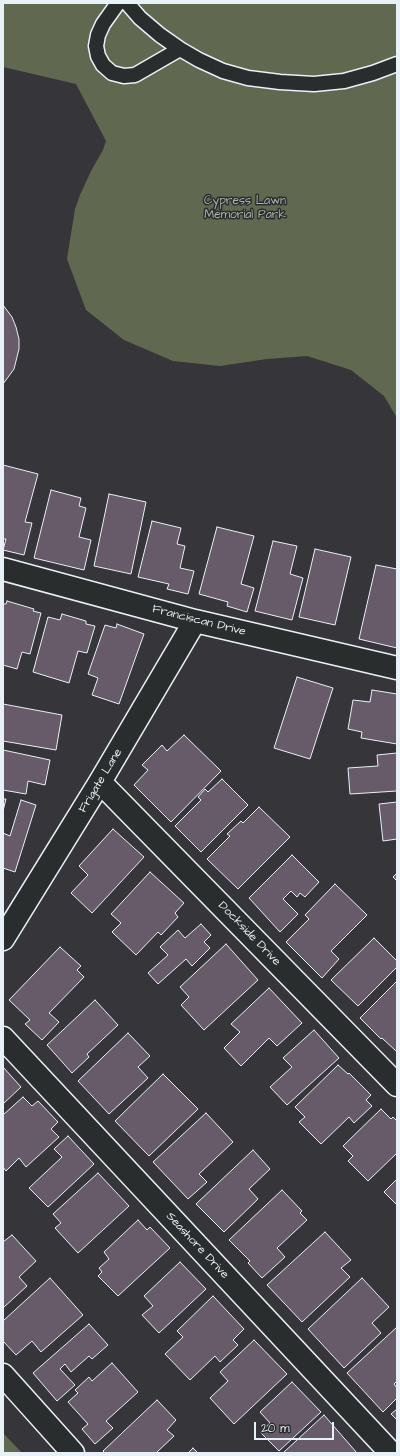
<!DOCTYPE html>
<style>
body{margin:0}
#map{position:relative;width:400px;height:1456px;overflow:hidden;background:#36363a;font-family:"Architects Daughter",sans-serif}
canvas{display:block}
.frame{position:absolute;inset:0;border:4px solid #e8f1f8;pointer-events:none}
.scale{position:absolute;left:254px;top:1422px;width:80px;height:18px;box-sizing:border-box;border:2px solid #e8f1f8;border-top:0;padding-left:5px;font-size:12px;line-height:14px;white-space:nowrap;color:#e8f1f8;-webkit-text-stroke:3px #2a2d2e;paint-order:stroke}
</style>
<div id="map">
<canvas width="400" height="1456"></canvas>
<div class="frame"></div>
<div class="scale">20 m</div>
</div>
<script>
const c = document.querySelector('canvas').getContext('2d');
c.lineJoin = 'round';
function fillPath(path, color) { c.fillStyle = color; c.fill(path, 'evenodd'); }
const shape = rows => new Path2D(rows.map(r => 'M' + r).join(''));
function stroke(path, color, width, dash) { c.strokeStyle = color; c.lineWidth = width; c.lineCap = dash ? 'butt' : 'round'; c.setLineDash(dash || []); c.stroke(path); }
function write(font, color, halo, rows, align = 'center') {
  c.font = font + ' "Architects Daughter",sans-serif'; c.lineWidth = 3; c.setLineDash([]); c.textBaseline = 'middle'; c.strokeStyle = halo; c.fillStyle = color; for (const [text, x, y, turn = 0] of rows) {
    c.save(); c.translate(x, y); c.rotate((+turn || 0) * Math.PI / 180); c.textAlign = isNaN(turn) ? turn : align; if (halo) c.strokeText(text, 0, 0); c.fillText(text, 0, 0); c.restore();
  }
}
const green = shape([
 [3,3,397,3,397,418,384,396,351,370,307,356,267,359,220,366,173,361,124,340,86,310,67,259,75,209,80,195,91,171,103,150,106,141,76,84,3,67],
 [3,1434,4,1434,22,1453,3,1453]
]);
const building = shape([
 [3,305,12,317,16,327,19,339,19,349,14,369,3,384,3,305],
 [3,465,38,474,25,522,32,523,24,555,3,550,6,539,3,539,3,465],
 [51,490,81,498,79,506,86,508,79,537,91,540,84,570,34,558,51,490],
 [109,494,146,502,131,574,94,566,109,494],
 [152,521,181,528,177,544,185,546,180,568,194,571,188,594,167,589,169,584,138,577,152,521],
 [217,527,254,536,241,584,254,588,247,612,227,606,228,602,199,594,217,527],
 [273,541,297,546,290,574,303,578,292,620,255,611,273,541],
 [315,549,351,557,335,625,299,617,315,549],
 [376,565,397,569,397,648,359,639,376,565],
 [7,601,34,609,33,611,41,613,30,654,22,652,17,669,3,665,3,604,6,604,7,601],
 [62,614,86,621,86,624,95,626,87,653,78,651,69,683,33,672,48,617,60,620,62,614],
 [117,624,144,634,119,704,92,695,98,678,88,674,105,625,116,628,117,624],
 [297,677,333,688,310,759,274,748,297,677],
 [372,690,397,694,397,744,361,738,362,732,348,729,353,700,370,702,372,690],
 [3,704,62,715,56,750,3,741,3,704],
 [184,735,221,771,171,822,134,785,148,770,142,765,162,745,167,751,184,735],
 [3,750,50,760,45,785,28,781,26,794,3,790,3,750],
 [397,753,397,791,350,794,348,768,378,766,377,755,397,753],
 [222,779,248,805,201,852,175,826,201,800,198,797,205,789,208,792,222,779],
 [3,799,6,799,3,811,3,799],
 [21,800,36,805,15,872,3,868,3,833,10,836,21,800],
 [397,802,397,839,383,841,379,804,397,802],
 [259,807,290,837,238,889,207,859,230,836,227,834,241,821,243,823,259,807],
 [113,829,144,857,92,913,71,893,88,875,79,866,113,829],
 [292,855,319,882,305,897,300,893,297,897,291,891,283,899,298,914,280,932,249,898,292,855],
 [150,872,184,903,175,913,178,917,161,935,158,932,136,955,112,932,121,923,111,914,150,872],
 [397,873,397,881,393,877,397,873],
 [335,884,367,915,331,951,339,959,322,978,286,942,309,919,305,915,335,884],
 [201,924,211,935,204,942,210,948,192,966,186,959,158,984,148,973,168,955,160,947,178,930,185,938,201,924],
 [374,938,397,961,397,967,358,1006,331,980,374,938],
 [226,944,258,980,204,1030,181,1005,189,997,180,987,226,944],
 [60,947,81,966,77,970,84,977,49,1013,59,1022,42,1040,25,1024,30,1020,9,1000,60,947],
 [397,981,397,1052,382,1038,381,1039,360,1018,397,981],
 [269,988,302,1023,277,1046,269,1038,241,1066,224,1048,240,1032,231,1024,269,988],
 [95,1000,118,1025,87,1054,89,1057,72,1073,47,1045,95,1000],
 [314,1030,339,1058,287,1105,270,1087,292,1067,283,1058,314,1030],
 [128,1033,150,1056,138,1067,148,1078,109,1114,78,1081,128,1033],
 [338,1065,348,1074,349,1073,371,1095,366,1100,372,1106,354,1123,349,1117,321,1144,299,1122,305,1117,295,1107,338,1065],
 [3,1067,21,1087,3,1104,3,1067],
 [163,1074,198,1109,149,1156,115,1121,163,1074],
 [23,1097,32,1106,38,1101,58,1122,51,1129,59,1137,26,1167,19,1158,6,1171,3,1167,3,1115,23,1097],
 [381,1109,391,1119,393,1117,397,1121,397,1153,368,1181,348,1161,353,1156,343,1146,381,1109],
 [206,1113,233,1142,199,1174,207,1182,188,1199,153,1162,206,1113],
 [68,1136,94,1164,48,1207,29,1188,62,1157,54,1149,68,1136],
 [253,1150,270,1169,249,1189,258,1199,224,1232,196,1204,253,1150],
 [98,1173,129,1206,78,1253,55,1228,61,1223,53,1214,98,1173],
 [397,1179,397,1205,384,1192,397,1179],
 [282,1190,302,1211,300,1213,307,1220,277,1248,285,1257,262,1278,248,1263,250,1261,229,1240,282,1190],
 [138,1220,147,1230,150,1227,170,1248,118,1296,98,1276,102,1272,99,1268,109,1259,104,1252,138,1220],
 [325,1232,351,1260,341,1268,350,1277,302,1322,267,1285,325,1232],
 [12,1235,36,1261,19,1277,27,1286,3,1308,3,1242,12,1235],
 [180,1262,206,1289,159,1333,142,1315,153,1306,144,1296,180,1262],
 [50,1278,83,1315,41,1352,32,1341,16,1355,3,1341,3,1321,50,1278],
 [362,1278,389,1307,372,1323,381,1333,344,1368,308,1329,362,1278],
 [213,1296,244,1329,233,1340,238,1345,220,1362,215,1356,190,1380,165,1354,183,1337,177,1331,213,1296],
 [89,1324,108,1345,92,1359,89,1356,71,1372,65,1364,60,1369,75,1385,57,1401,33,1373,89,1324],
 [397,1327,397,1381,394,1384,397,1388,397,1398,383,1412,347,1373,397,1327],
 [254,1340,287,1374,234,1424,210,1398,228,1381,220,1372,254,1340],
 [112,1363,138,1392,106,1421,113,1428,95,1444,82,1429,88,1424,68,1402,78,1393,75,1390,89,1377,92,1381,112,1363],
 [292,1382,321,1412,279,1451,260,1432,270,1423,260,1412,292,1382],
 [157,1400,176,1420,167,1430,174,1436,156,1453,105,1453,103,1451,157,1400],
 [397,1409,397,1420,391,1414,397,1409],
 [324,1415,357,1453,283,1453,324,1415],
 [193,1448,198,1453,188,1453,193,1448]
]);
const lane = shape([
 [118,3,103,24,98,35,96,46,98,56,103,65,112,73,124,76,135,75,180,49],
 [127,3,140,18,160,35,180,49,199,60,223,71,248,78,280,82,314,84,344,81,373,73,397,64]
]);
const street = shape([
 [3,569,195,621,397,668],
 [100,782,397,1085],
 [3,939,100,782,195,621],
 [3,1038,391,1453],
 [3,1375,73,1453]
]);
const parkNames = [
 ["Cypress Lawn",245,201],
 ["Memorial Park",245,215]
];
const streetNames = [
 ["Franciscan Drive",199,621,14],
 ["Frigate Lane",101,781,-59],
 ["Dockside Drive",249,934,46],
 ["Seashore Drive",197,1246,47]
];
fillPath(green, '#60694f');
fillPath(building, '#675b69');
stroke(building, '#e8f1f8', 1);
stroke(lane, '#e8f1f8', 17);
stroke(street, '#e8f1f8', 25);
stroke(lane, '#2a2d2e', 14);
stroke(street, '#2a2d2e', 22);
write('12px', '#abb4ac', '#2a2d2e', parkNames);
write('12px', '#e8f1f8', '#2a2d2e', streetNames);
</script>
